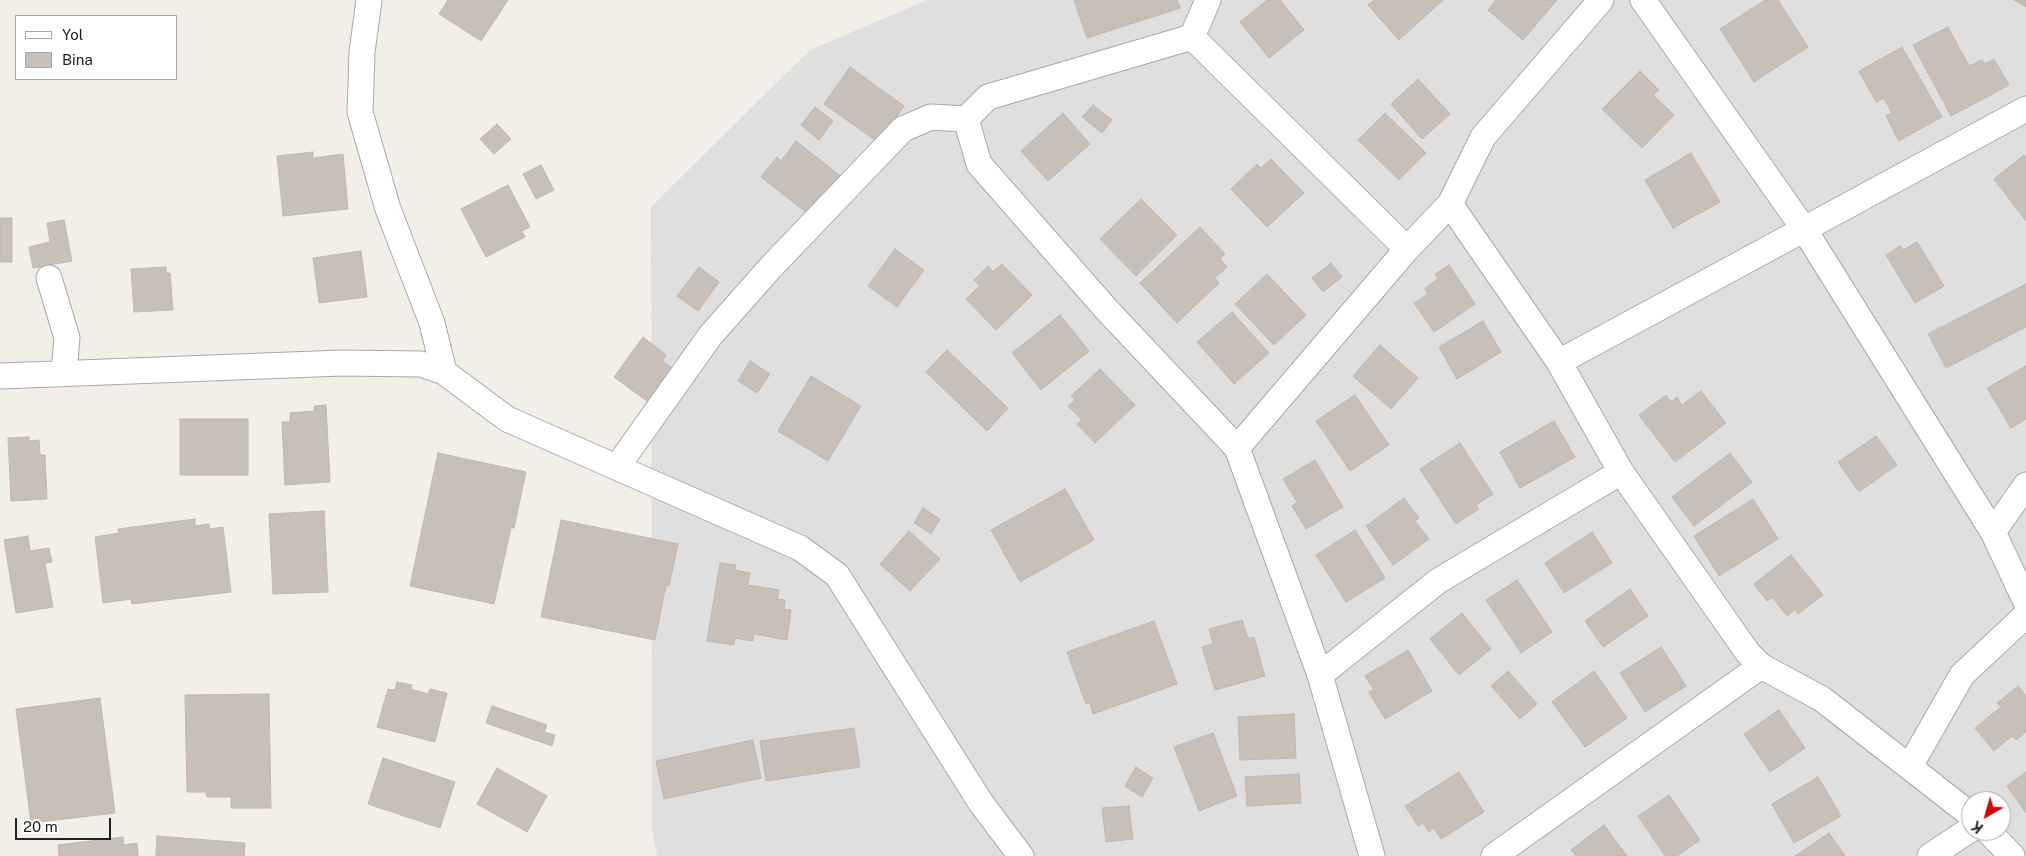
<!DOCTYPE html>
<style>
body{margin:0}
#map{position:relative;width:2026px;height:856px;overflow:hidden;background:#f2efe9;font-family:"Public Sans",sans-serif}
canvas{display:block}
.legend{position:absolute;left:15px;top:15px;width:162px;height:65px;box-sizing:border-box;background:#fff;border:1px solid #a7a7a7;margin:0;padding:6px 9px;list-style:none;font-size:15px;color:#222}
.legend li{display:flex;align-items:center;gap:10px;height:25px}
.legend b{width:25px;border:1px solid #a7a7a7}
.north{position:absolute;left:1961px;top:791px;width:50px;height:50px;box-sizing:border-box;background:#fff;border:1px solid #a7a7a7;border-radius:50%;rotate:218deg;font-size:14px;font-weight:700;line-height:20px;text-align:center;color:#222}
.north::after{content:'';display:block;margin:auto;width:18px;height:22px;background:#d40000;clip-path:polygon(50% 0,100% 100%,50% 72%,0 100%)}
.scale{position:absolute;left:15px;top:818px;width:96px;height:22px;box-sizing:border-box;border:2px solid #222;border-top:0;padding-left:6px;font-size:15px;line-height:18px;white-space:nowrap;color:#222;-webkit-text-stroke:4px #fff;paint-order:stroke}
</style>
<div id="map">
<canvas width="2026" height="856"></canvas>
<ul class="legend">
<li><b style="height:6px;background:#fff"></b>Yol</li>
<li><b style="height:14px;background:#c7bfb8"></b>Bina</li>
</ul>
<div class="north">K</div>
<div class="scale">20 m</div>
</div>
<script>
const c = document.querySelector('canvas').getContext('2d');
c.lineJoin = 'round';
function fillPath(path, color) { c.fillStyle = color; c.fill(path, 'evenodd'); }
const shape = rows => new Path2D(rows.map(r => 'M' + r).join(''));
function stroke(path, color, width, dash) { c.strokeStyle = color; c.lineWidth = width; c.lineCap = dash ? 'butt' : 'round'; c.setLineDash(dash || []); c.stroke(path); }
const residential = shape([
 [927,0,2026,0,2026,856,657,856,652,830,651,207,810,50],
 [1971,801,2001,801,2001,831,1971,831]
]);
const building = shape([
 [448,0,508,0,481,41,439,14,448,0],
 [1074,0,1177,0,1180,8,1087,38,1074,0],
 [1267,0,1280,0,1304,30,1269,58,1240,22,1267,0],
 [1374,0,1443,0,1399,40,1368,5,1374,0],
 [1496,0,1557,0,1523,40,1488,10,1496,0],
 [1765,0,1778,0,1808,47,1754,82,1720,29,1765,0],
 [2014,0,2026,0,2026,7,2014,0],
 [1948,27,1969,66,1982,60,1984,64,1994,59,2009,85,1951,116,1913,45,1948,27],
 [1902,47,1942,117,1899,141,1886,116,1892,113,1884,98,1876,102,1859,71,1902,47],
 [850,67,904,106,879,143,824,104,850,67],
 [1640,71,1659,90,1653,95,1674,115,1642,148,1602,109,1640,71],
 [1418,79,1450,114,1422,139,1391,104,1418,79],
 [1093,105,1112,120,1102,133,1082,117,1093,105],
 [815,107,833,121,819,140,801,125,815,107],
 [1063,113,1090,144,1048,181,1021,151,1063,113],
 [1385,113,1426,153,1399,180,1358,140,1385,113],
 [497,124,511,139,494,154,480,139,497,124],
 [796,141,843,178,812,217,761,177,777,157,781,161,796,141],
 [313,152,313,158,343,154,348,209,283,216,277,156,313,152],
 [1691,153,1720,202,1673,228,1645,180,1691,153],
 [2024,155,2026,158,2026,221,1994,179,2024,155],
 [1271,159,1304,193,1267,227,1231,189,1257,164,1261,168,1271,159],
 [541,165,554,190,536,199,523,174,541,165],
 [508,185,530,227,522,231,525,237,486,257,461,209,508,185],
 [1141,199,1177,235,1136,276,1100,239,1141,199],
 [0,218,12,218,12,262,0,262,0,218],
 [64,220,72,261,33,268,29,247,50,242,47,223,64,220],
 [1200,227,1225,254,1220,259,1227,267,1215,278,1219,283,1177,323,1140,283,1200,227],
 [1917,242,1944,286,1915,303,1886,255,1900,246,1903,250,1917,242],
 [895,249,924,270,897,307,868,286,895,249],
 [361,251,367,297,319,303,313,258,361,251],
 [1331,263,1342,277,1323,292,1312,278,1331,263],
 [1002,264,1032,295,996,330,966,299,980,286,974,280,988,266,993,272,1002,264],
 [1449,265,1475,304,1434,332,1414,303,1428,294,1425,288,1438,279,1435,274,1449,265],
 [166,267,166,273,170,273,173,310,134,312,131,269,166,267],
 [699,267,719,282,698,311,677,296,699,267],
 [1267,274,1306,315,1274,345,1235,304,1267,274],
 [2026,284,2026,327,1946,368,1928,334,2026,284],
 [1232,312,1269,353,1234,384,1197,342,1232,312],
 [1060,315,1089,351,1041,390,1012,353,1060,315],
 [1483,321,1501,352,1457,379,1439,347,1483,321],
 [643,337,666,355,662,361,672,368,648,402,614,377,643,337],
 [1380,345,1418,378,1391,409,1353,376,1380,345],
 [947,350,1008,408,987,431,926,372,947,350],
 [750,361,770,374,757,393,738,381,750,361],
 [2026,366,2026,419,2011,428,1987,388,2026,366],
 [1100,369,1135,405,1095,443,1077,424,1082,420,1068,406,1075,400,1071,396,1100,369],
 [811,376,861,406,828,461,778,431,811,376],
 [1701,391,1726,423,1675,462,1639,415,1666,395,1671,402,1677,397,1682,405,1701,391],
 [1355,395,1389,445,1350,471,1316,421,1355,395],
 [326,405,330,482,285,485,282,422,290,422,290,413,314,411,314,406,326,405],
 [180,419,248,419,248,475,180,475,180,419],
 [1554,421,1575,457,1520,488,1500,452,1554,421],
 [1876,436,1897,465,1859,492,1838,462,1876,436],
 [29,437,29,441,39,440,40,455,45,455,47,499,11,501,8,438,29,437],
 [1460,443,1493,494,1476,505,1479,509,1456,524,1420,469,1460,443],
 [438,453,526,472,514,528,511,528,494,604,410,586,438,453],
 [1730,453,1752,482,1694,526,1672,497,1730,453],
 [1315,460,1343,507,1306,529,1292,506,1297,502,1283,479,1315,460],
 [1065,489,1094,540,1020,582,991,530,1065,489],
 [1404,498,1419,518,1415,521,1429,539,1393,565,1366,526,1404,498],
 [1753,499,1778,539,1719,576,1694,536,1753,499],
 [923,508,940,519,931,534,914,523,923,508],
 [324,511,328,592,273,594,269,514,324,511],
 [195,519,195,526,209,524,210,529,223,527,231,592,132,604,131,599,103,603,95,537,119,533,118,529,195,519],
 [561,520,678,544,669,586,666,585,655,640,541,617,561,520],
 [1355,530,1385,578,1346,602,1316,555,1355,530],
 [909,531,940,559,910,591,880,564,909,531],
 [1592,532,1612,563,1564,593,1545,563,1592,532],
 [28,536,30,551,49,548,52,562,45,563,53,607,16,613,4,540,28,536],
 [1791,555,1823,595,1798,614,1795,610,1787,616,1772,597,1767,601,1754,584,1791,555],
 [720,563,736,565,735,570,750,573,748,585,779,590,777,599,785,600,784,609,791,610,787,640,754,634,753,641,735,638,734,645,707,641,720,563],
 [1517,580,1552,632,1521,653,1486,600,1517,580],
 [1630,589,1648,616,1603,647,1585,621,1630,589],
 [1462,613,1491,649,1459,675,1430,639,1462,613],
 [1242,620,1248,638,1254,637,1265,676,1215,690,1202,647,1213,644,1209,629,1242,620],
 [1154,621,1177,684,1093,714,1090,703,1086,704,1067,652,1154,621],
 [1661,647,1686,686,1645,712,1620,673,1661,647],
 [1408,650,1432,691,1385,719,1369,692,1374,690,1365,676,1408,650],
 [1508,671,1537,704,1520,719,1491,686,1508,671],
 [1594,671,1627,718,1585,747,1552,702,1594,671],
 [397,682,412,685,411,689,428,694,430,689,447,693,435,742,377,727,388,689,395,690,397,682],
 [2018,686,2026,695,2026,732,2016,740,2012,736,1994,751,1975,728,2001,707,1997,703,2018,686],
 [269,694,271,808,231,808,231,797,207,797,206,792,187,792,185,695,269,694],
 [100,698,115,813,31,823,16,709,100,698],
 [492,706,547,725,544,732,555,735,552,746,486,723,492,706],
 [1779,710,1805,748,1770,772,1744,734,1779,710],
 [1294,714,1296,758,1240,760,1238,717,1294,714],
 [854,728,860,767,766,781,760,741,854,728],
 [1213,733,1237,796,1199,811,1174,747,1213,733],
 [753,740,761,778,664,799,656,761,753,740],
 [383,758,455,782,440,828,368,804,383,758],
 [1136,767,1153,778,1142,797,1125,786,1136,767],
 [497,768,547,796,527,832,477,804,497,768],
 [1459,772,1484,812,1441,839,1434,828,1429,832,1423,823,1418,826,1405,806,1459,772],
 [2026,772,2026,813,2007,786,2026,772],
 [1299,774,1301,803,1247,806,1245,777,1299,774],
 [1818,777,1841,816,1794,843,1772,804,1818,777],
 [1669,795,1700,840,1677,856,1665,856,1638,816,1669,795],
 [1129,806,1133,839,1106,842,1102,808,1129,806],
 [1604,825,1627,856,1576,856,1571,850,1604,825],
 [1829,833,1845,856,1795,856,1829,833],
 [157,836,245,843,244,856,156,856,157,836],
 [123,837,124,845,137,843,138,856,59,856,58,845,123,837]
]);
const minor = shape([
 [369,0,362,52,360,112,388,209,432,323,444,372],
 [1208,0,1192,37,988,97,966,119,979,164,1106,309,1237,448,1407,249,1450,204],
 [1601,0,1483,137,1450,204,1559,362,2026,109],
 [1643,0,1804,229,1993,532,2026,602],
 [1192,37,1407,249],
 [49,278,67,338,64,372],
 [0,376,342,363,421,364,444,372,507,419,800,548,837,575,981,803,1021,856],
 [1237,448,1320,675,1372,856],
 [617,467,710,336,771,267,903,129,931,117,966,119],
 [1621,472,1748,653,1761,666,1822,699,1971,815],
 [1993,532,2026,485],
 [1320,675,1438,581,1621,472,1559,362],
 [1910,766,1962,675,2026,615],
 [1988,831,2012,856],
 [1494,856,1761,666],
 [1930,856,1971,829]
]);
fillPath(residential, '#e0dfdf');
fillPath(building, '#c7bfb8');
stroke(building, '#c4b6ab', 1);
stroke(minor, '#a9a9a9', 27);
stroke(minor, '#fff', 25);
</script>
